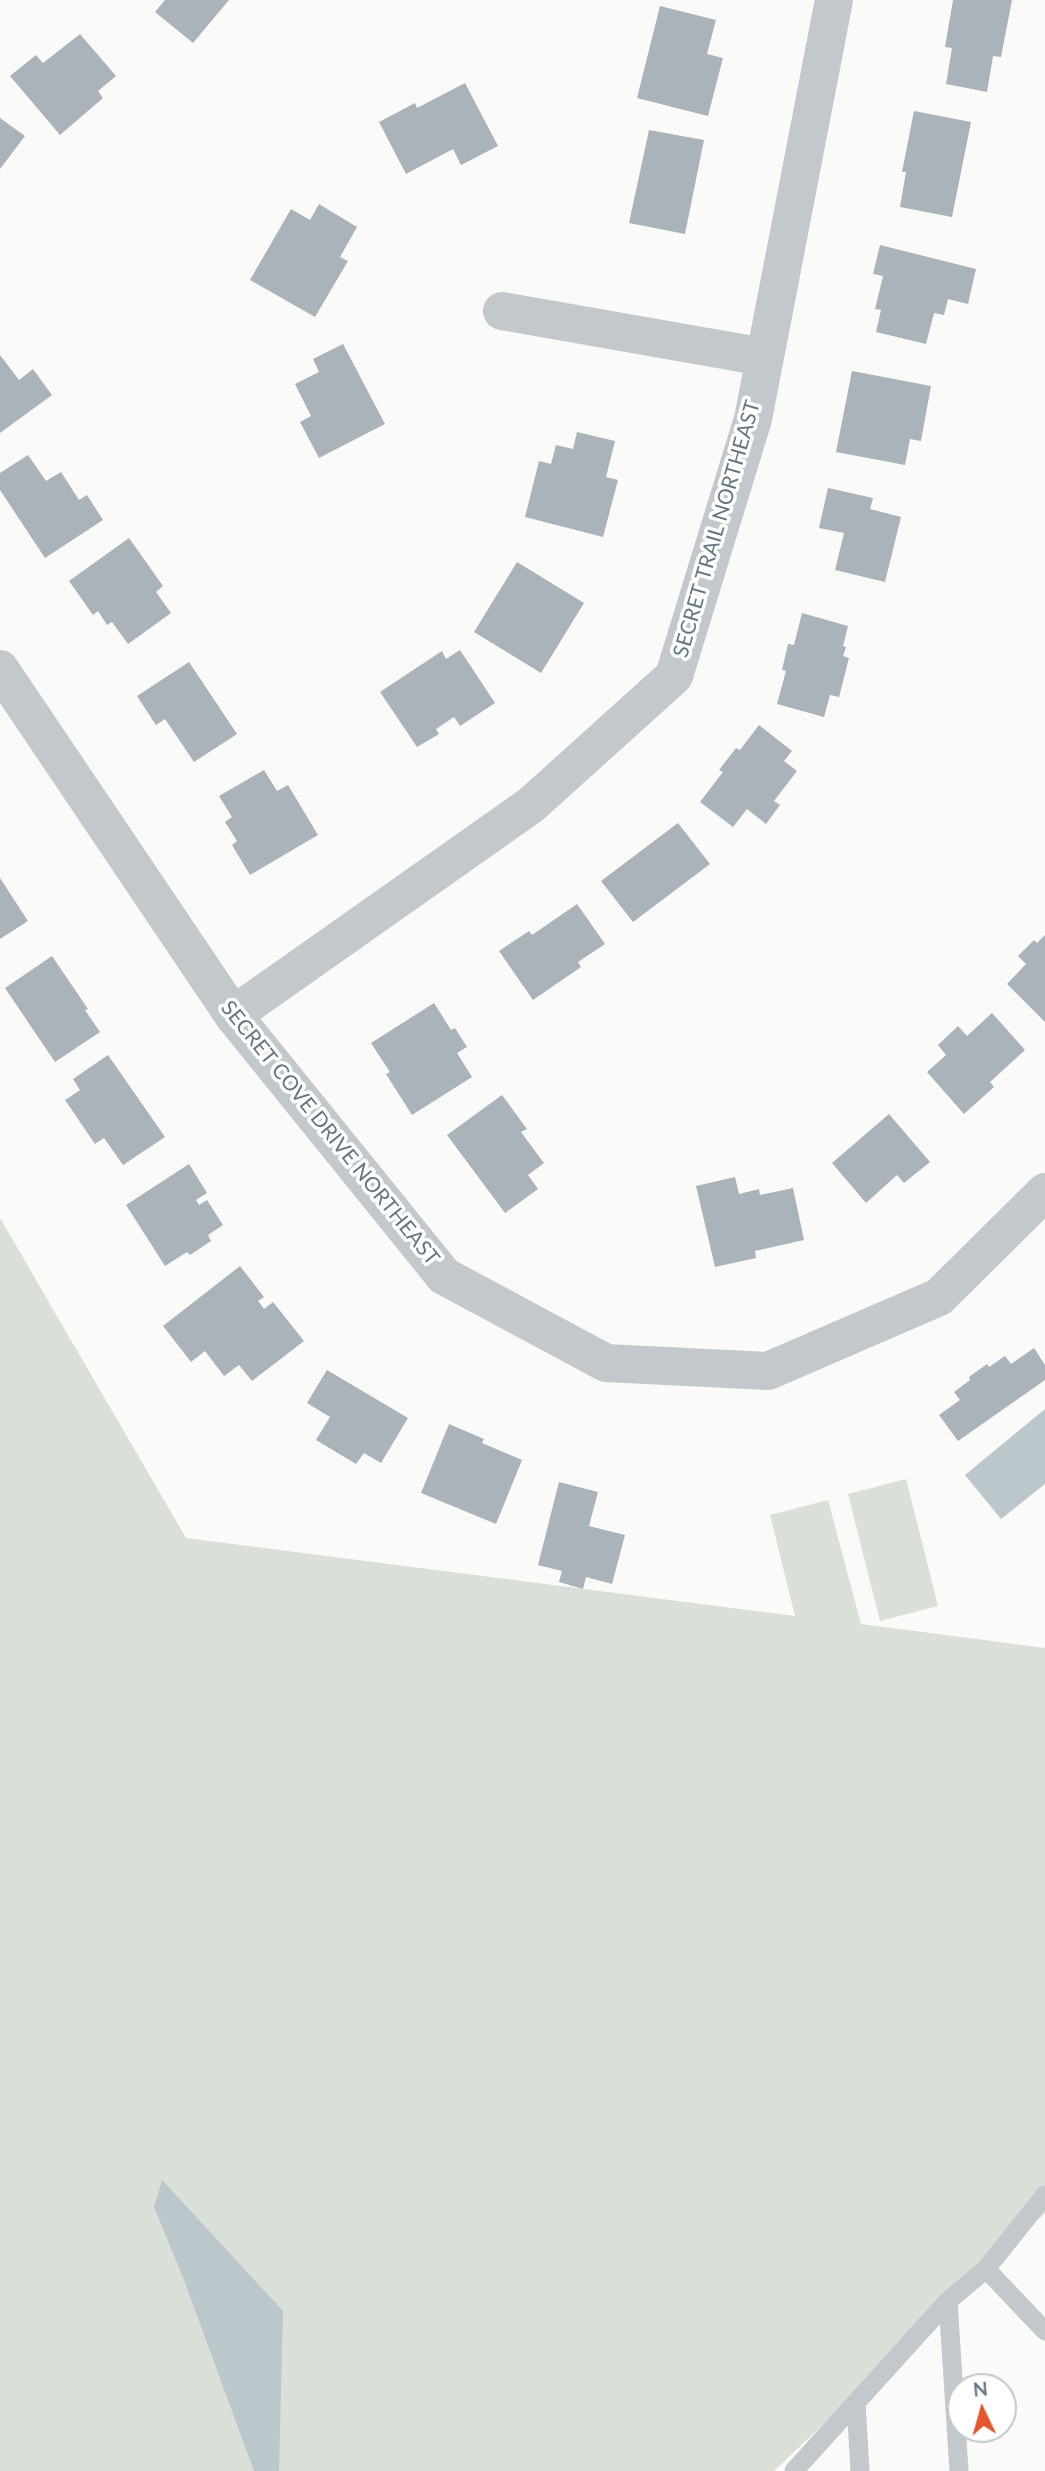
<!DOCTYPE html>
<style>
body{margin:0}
#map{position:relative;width:1045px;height:2471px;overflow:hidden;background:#fafaf8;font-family:Lato,sans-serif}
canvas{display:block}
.north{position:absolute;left:947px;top:2373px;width:70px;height:70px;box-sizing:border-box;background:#fff;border:2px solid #c1c8cd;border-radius:50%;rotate:355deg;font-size:19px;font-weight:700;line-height:28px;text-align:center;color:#657683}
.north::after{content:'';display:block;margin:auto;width:24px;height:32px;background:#e4572e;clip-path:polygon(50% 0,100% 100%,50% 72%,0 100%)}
</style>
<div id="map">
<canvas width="1045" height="2471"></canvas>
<div class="north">N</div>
</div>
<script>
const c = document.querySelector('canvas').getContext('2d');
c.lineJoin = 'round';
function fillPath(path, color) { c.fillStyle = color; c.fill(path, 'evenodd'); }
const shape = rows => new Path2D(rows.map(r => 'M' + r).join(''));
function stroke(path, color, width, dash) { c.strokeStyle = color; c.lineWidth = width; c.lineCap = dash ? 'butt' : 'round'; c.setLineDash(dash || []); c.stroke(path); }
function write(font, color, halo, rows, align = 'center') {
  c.font = font + ' Lato,sans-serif'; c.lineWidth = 7; c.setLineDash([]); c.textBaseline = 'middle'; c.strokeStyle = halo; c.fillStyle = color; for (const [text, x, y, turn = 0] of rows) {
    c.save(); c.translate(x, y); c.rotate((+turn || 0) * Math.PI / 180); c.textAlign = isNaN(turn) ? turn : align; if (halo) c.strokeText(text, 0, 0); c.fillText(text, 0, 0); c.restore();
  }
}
const green = shape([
 [0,1218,186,1538,795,1616,770,1515,828,1500,861,1624,1045,1648,1045,2213,774,2471,0,2471],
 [906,1479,938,1606,880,1621,848,1494]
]);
const water = shape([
 [1045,1409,1045,1484,1001,1519,965,1475],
 [162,2180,283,2311,279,2471,254,2471,184,2280,154,2207]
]);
const building = shape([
 [165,0,229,0,193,43,155,12],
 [953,0,1012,0,1001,57,993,56,987,92,946,84,952,48,945,47],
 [660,6,716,20,707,54,723,58,708,116,637,98],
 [80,34,116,76,98,91,103,98,60,135,10,76,36,55,43,63],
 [465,83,498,146,461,165,453,149,406,174,379,122,415,103,417,108],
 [914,111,971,122,952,217,900,207,906,172,902,172],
 [0,118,25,136,0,169],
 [649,130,704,140,685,234,629,223],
 [319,204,357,227,340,257,348,261,315,317,250,280,291,209,310,220],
 [880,245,976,269,968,304,948,299,944,315,934,313,926,344,876,332,881,310,875,309,883,276,873,274],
 [343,344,385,424,319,458,300,422,311,416,295,384,319,372,313,359],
 [0,355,19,380,33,369,52,395,0,433],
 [852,371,931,386,921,441,910,439,905,465,836,452],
 [577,432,615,441,606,477,618,480,603,537,525,517,539,461,551,464,556,445,573,449],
 [28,455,46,481,61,472,79,500,87,495,103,520,45,558,0,490,0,473],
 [828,488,873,498,870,509,901,517,885,582,835,570,844,533,819,528],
 [129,538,163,586,156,592,171,613,128,644,112,622,107,625,98,611,93,615,69,581],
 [517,562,584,603,541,673,474,632],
 [802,613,848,626,843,646,846,647,843,656,849,658,839,697,830,695,824,717,777,704,786,671,782,670,788,644,794,645],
 [460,650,495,703,460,726,454,717,436,729,439,734,417,747,380,692,442,651,446,659],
 [189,662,237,734,194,762,165,719,156,725,137,696],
 [759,725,792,751,784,761,797,771,774,801,780,805,766,824,747,809,733,827,700,802,723,772,719,770,736,748,740,750],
 [264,770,277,791,288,785,318,835,250,875,232,845,237,841,225,822,232,817,219,796],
 [678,823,710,864,633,922,601,881],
 [0,878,28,921,0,939],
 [577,904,605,944,578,962,581,967,533,1000,499,951,529,931,532,935],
 [1045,935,1045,1022,1007,984,1026,964,1018,956,1034,940,1037,943],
 [52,956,88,1009,85,1010,100,1032,55,1062,5,988],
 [434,1003,451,1030,455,1028,467,1047,457,1053,472,1077,412,1115,386,1074,390,1072,371,1043],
 [992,1013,1025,1050,990,1082,994,1087,964,1114,927,1072,946,1055,938,1045,958,1026,967,1036],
 [108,1055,165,1137,123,1165,104,1138,95,1144,65,1100,80,1090,73,1079],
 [502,1095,527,1129,521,1132,544,1163,528,1175,538,1189,505,1213,447,1135],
 [889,1114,930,1162,904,1183,897,1175,866,1203,832,1163],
 [189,1164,207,1193,196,1200,199,1205,207,1200,223,1225,208,1235,211,1241,190,1255,187,1252,165,1266,126,1205],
 [735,1177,739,1194,759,1189,760,1195,793,1188,804,1240,755,1251,756,1258,715,1267,696,1186],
 [240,1266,264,1297,258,1301,264,1309,273,1302,304,1341,252,1381,239,1365,224,1376,205,1351,191,1362,163,1326],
 [1034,1348,1045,1365,1045,1380,958,1441,939,1415,960,1400,954,1392,970,1380,969,1377,987,1364,989,1367,1005,1356,1011,1364],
 [327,1370,408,1418,381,1463,364,1453,356,1464,316,1440,330,1417,307,1403],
 [449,1424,484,1439,482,1443,522,1460,496,1524,421,1493],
 [559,1482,598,1492,589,1526,625,1535,612,1584,586,1577,583,1589,559,1582,562,1571,538,1565]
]);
const service = shape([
 [986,2269,1045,2331],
 [948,2301,959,2471],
 [856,2403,860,2471],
 [794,2471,948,2301,986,2269,1045,2195]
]);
const minor = shape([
 [502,311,764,357],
 [0,669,233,1015,444,1276,606,1363,768,1371,939,1297,1045,1192],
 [233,1015,531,805,674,676,753,419,834,0]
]);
const streetNames = [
 ["SECRET TRAIL NORTHEAST",717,529,-74],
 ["SECRET COVE DRIVE NORTHEAST",330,1133,51]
];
fillPath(green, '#dadfd7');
fillPath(water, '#bbc7cb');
fillPath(building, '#aab3b9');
stroke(service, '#c3c8cc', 19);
stroke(minor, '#c3c8cc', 38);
write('21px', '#657683', '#fff', streetNames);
</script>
